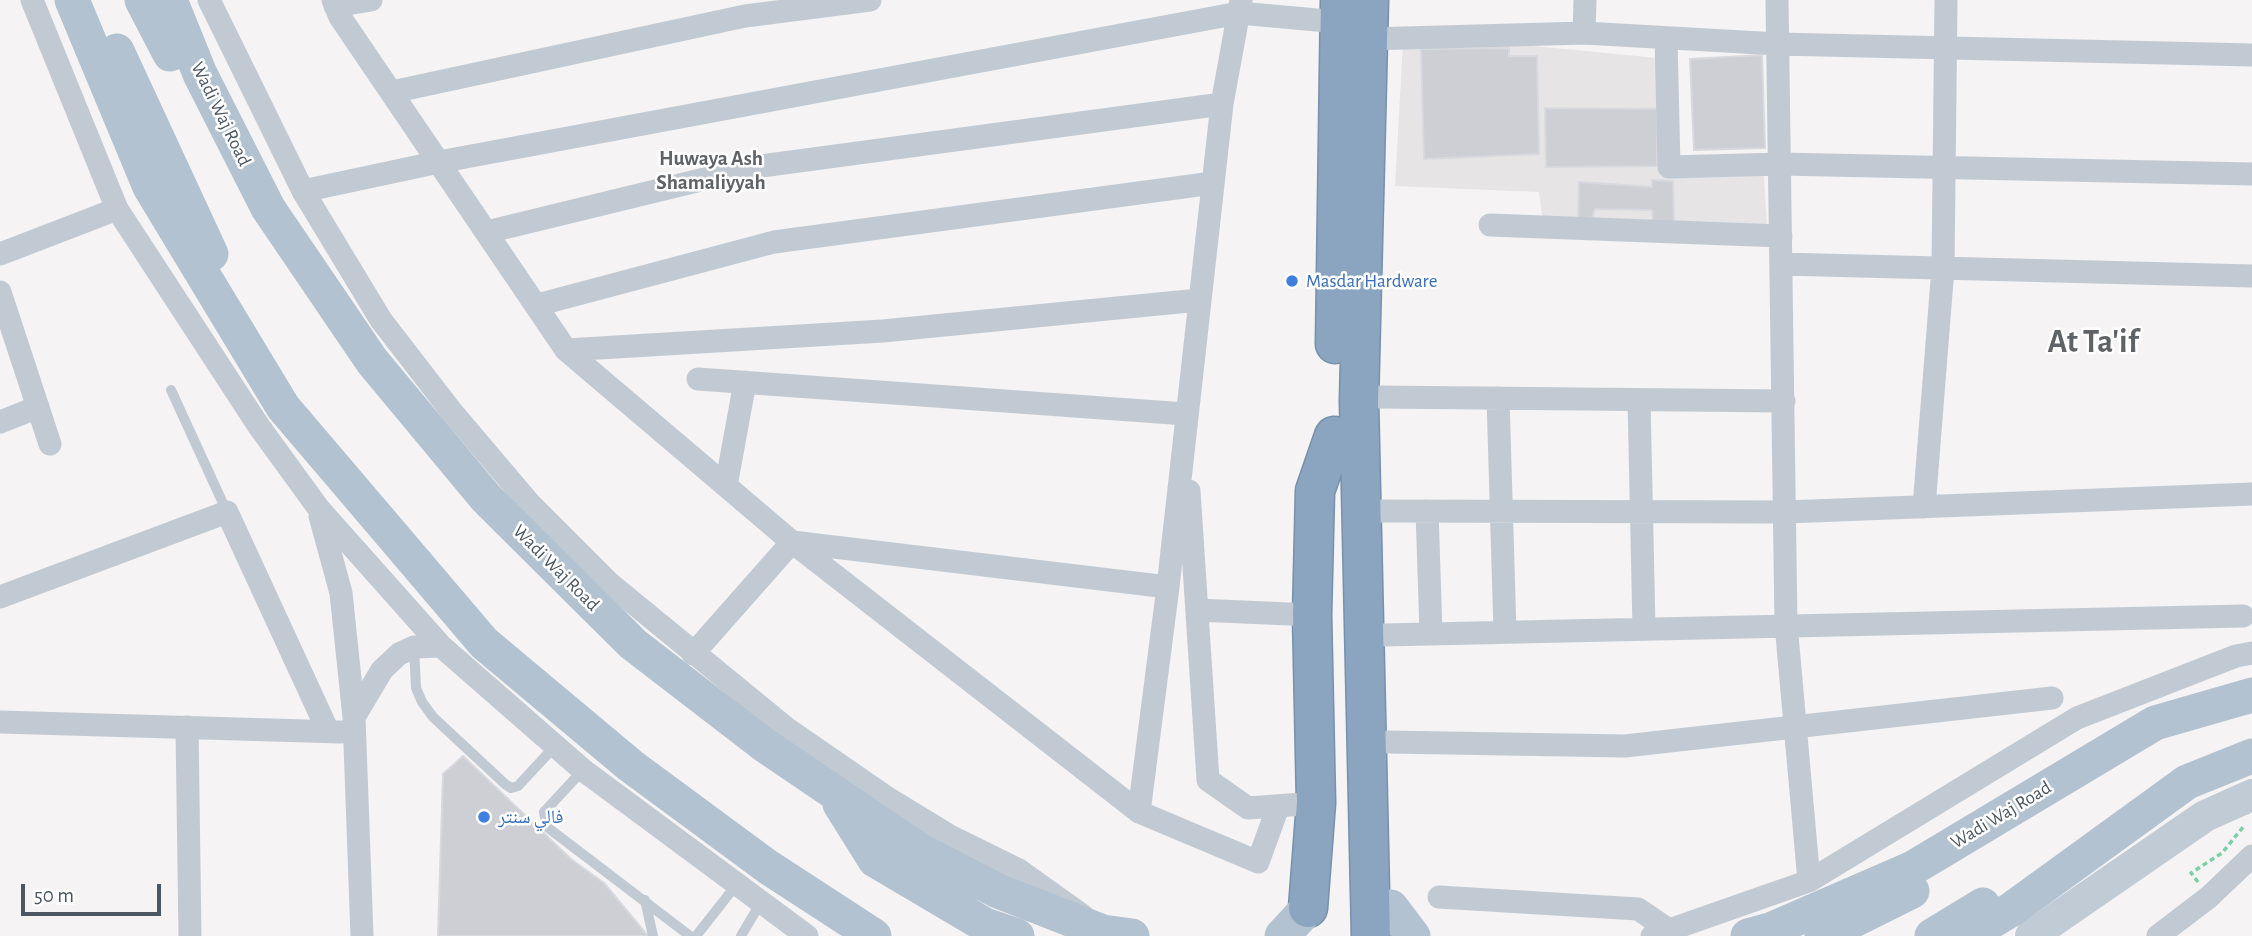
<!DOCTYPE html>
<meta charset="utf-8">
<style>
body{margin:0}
#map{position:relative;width:2252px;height:936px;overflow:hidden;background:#f5f3f3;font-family:"Alegreya Sans",sans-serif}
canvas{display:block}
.scale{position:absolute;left:21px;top:884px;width:140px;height:32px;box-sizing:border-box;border:4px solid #4a5661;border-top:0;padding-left:9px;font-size:21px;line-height:24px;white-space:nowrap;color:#4a5661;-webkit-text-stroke:5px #fff;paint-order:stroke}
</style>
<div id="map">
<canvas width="2252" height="936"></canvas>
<div class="scale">50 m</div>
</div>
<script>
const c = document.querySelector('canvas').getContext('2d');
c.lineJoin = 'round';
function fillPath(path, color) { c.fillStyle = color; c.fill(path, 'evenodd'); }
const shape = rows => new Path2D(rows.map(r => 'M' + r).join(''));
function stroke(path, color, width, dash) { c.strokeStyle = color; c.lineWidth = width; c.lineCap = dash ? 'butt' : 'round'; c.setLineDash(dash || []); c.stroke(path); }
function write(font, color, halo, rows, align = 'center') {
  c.font = font + ' "Alegreya Sans","Noto Naskh Arabic",sans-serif'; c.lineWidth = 5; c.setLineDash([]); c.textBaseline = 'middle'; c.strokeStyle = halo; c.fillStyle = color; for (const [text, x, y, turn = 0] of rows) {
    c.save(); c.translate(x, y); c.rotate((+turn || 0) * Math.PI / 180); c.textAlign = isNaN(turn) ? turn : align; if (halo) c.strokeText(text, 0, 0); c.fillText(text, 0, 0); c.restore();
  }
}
const education = shape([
 [1403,44,1523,45,1658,58,1663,172,1764,176,1767,227,1543,222,1539,192,1395,186]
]);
const building = shape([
 [1509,48,1509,56,1537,56,1539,154,1424,159,1421,49,1509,48],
 [1762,55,1765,148,1694,150,1690,59,1762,55],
 [1545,108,1657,109,1657,166,1546,167,1545,108],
 [1652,180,1673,181,1674,222,1653,222,1652,210,1595,209,1592,218,1578,218,1579,182,1652,187,1652,180],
 [463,756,571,859,604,883,648,936,438,936,443,774,463,756]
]);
const path = shape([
 [2198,882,2191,873,2222,853,2244,826]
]);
const lane = shape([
 [171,390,227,512],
 [414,647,416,688,422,702,433,717,505,784,511,788,518,786,555,746],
 [583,770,544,812,547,827,690,936],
 [645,900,653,936],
 [696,936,737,884],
 [741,936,761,902]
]);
const street = shape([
 [32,0,117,209,258,425,319,509,441,646,583,770,807,936],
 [209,0,303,191,381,320,452,412,530,504,609,583,786,728,886,797,950,836,1019,870,1082,915],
 [333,0,340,17,566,350,792,542,1139,812,1258,862,1278,807],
 [1777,0,1786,624,1809,881],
 [335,6,371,0],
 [1584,33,1585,0],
 [1666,38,1669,167,1780,164,2252,174],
 [1368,39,1584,33,1778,44,2252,55],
 [392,92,745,16,870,0],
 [303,191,439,162,1239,13,1339,22],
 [1490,225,1781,236],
 [487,232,754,167,1222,104],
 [0,254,117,209],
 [1782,264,2252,276],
 [0,292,50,444],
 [537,305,774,242,1213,183],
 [566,350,883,331,1199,300],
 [698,379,1186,414],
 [1378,397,1784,401],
 [1498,398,1505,632],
 [1639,400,1644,628],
 [0,422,38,407],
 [726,486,745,382],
 [1189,491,1208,780,1248,808,1316,803],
 [1924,507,1943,268,1946,0],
 [1380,511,1786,512,2252,494],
 [1427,511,1431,633],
 [320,516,341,593,354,717,362,936],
 [0,597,227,512,328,731],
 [1197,610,1312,615],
 [1384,635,2243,616],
 [693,654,792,542,1168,587],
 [354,717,382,670,399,654,414,647,441,646],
 [0,722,340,732],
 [187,727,190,936],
 [1388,742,1625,746,2052,698],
 [1139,812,1168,587,1222,104,1241,0],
 [1439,897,1638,909,1669,930],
 [1652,936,1809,881,2077,718,2236,656,2252,653],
 [2158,936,2209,897,2252,856]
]);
const secondary = shape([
 [2031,936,2205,816,2252,795]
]);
const primary = shape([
 [72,0,150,187,283,407,484,643,631,766,768,867,874,936],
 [142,0,170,54],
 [170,0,200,74,268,208,372,361,486,498,633,644,763,744,919,850,998,891,1103,932,1132,936],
 [117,51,211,254],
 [840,804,875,860,985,925,1017,936],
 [1391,907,1413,936],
 [1282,936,1308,908],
 [1748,936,1770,930,1913,868,2155,723,2252,695],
 [1822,936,1912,891],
 [1932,936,1983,905],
 [1967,936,2012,909,2187,782,2252,756]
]);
const highway = shape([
 [1369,0,1359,401,1371,936],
 [1335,344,1340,0],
 [1308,908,1316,803,1312,615,1315,491,1334,436]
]);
const markers = [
 [1292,281,7,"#3f7fe0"],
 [484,817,7,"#3f7fe0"]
];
const streetNames = [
 ["Wadi Waj Road",221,114,64],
 ["Wadi Waj Road",556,568,45],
 ["Wadi Waj Road",2001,815,-31]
];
const shopNames = [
 ["Masdar Hardware",1306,281],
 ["فالي سنتر",498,817]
];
const neighbourhoodNames = [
 ["Huwaya Ash",711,159],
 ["Shamaliyyah",711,183]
];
const townNames = [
 ["At Ta'if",2093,342]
];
fillPath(education, '#e6e4e5');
fillPath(building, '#cdcfd5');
stroke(building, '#d7d9de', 2);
stroke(highway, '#7690ad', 41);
stroke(path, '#7ad0a6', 3.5, [5, 3.5]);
stroke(lane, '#c1cad2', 10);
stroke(street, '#c1cad2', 23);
stroke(secondary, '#c1cbd6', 32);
stroke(primary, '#b3c2d1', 35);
stroke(highway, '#8ba5c1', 38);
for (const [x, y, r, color] of markers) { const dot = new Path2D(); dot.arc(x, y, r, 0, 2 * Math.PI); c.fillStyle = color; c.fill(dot); stroke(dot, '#fff', 2.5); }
write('19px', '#4a5661', '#fff', streetNames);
write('19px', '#366cbe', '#fff', shopNames, 'left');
write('bold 21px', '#5f6368', '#fff', neighbourhoodNames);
write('bold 33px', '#5f6368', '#fff', townNames);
</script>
